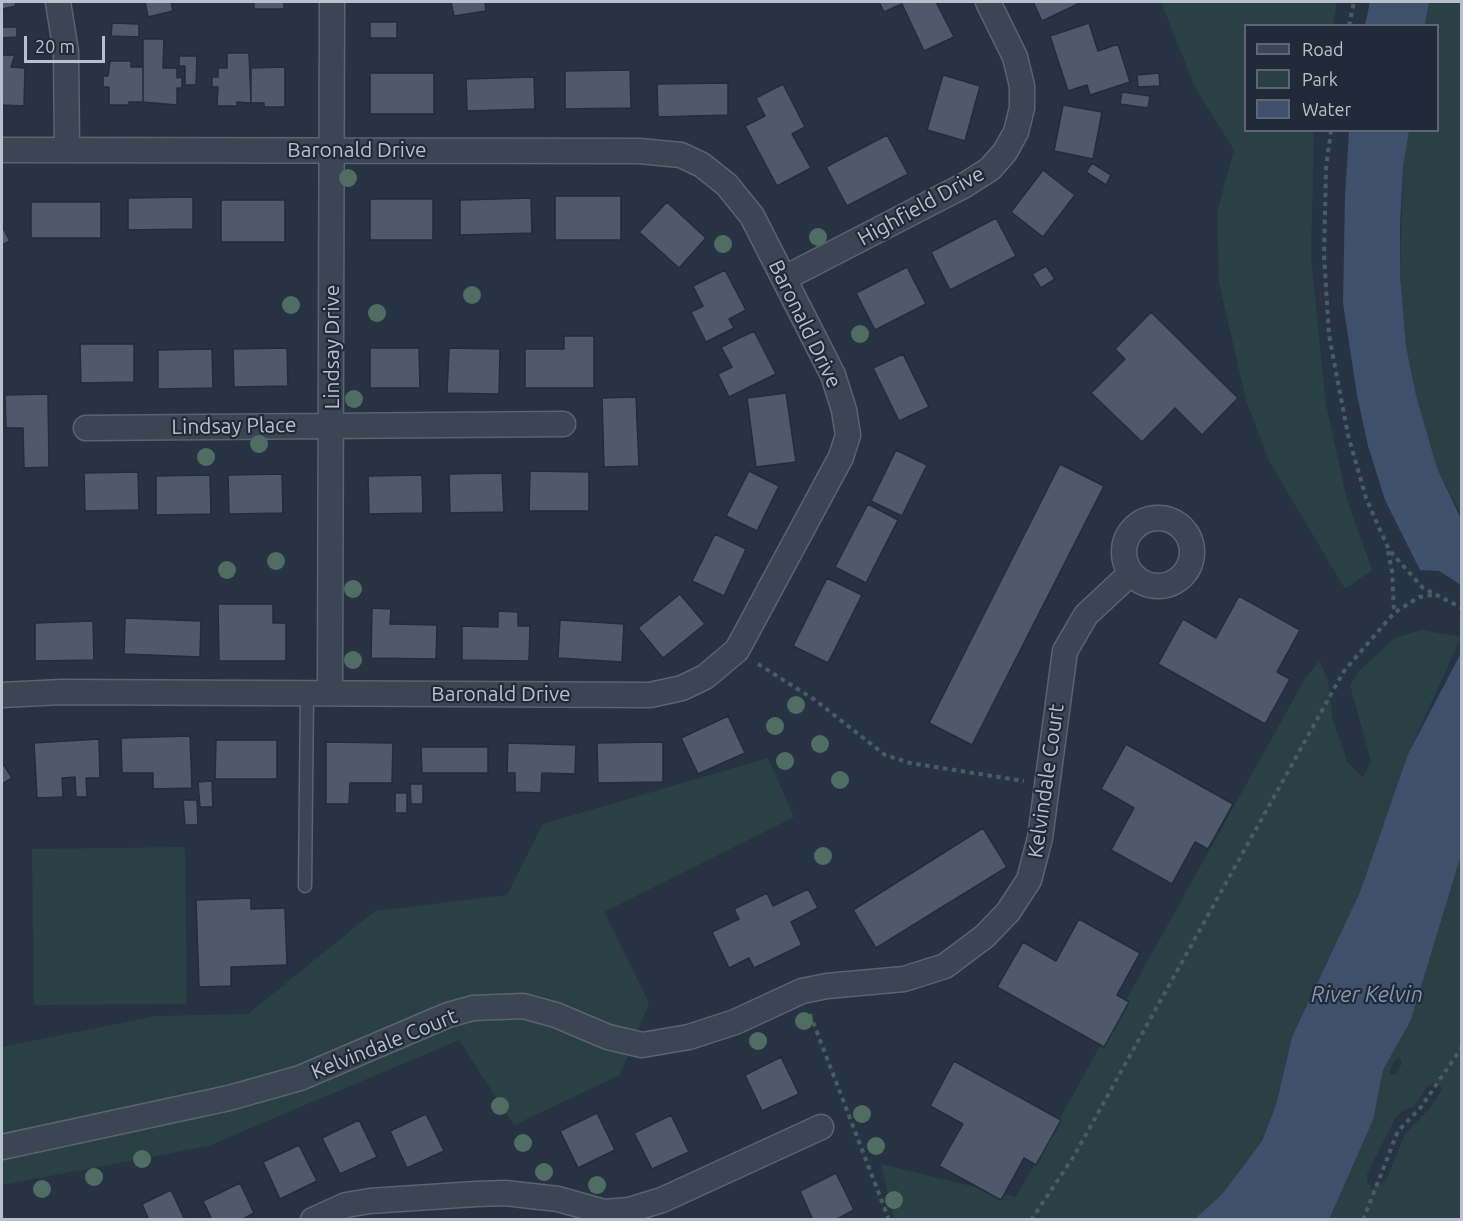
<!DOCTYPE html>
<style>
body{margin:0}
#map{position:relative;width:1463px;height:1221px;overflow:hidden;background:#273343;font-family:Ubuntu,sans-serif}
canvas{display:block}
.frame{position:absolute;inset:0;border:3px solid #b9c0cd;pointer-events:none}
.legend{position:absolute;left:1244px;top:24px;width:195px;height:108px;box-sizing:border-box;background:#202a38;border:2px solid #5d6674;margin:0;padding:8px 10px;list-style:none;font-size:18px;color:#b9c0cd}
.legend li{display:flex;align-items:center;gap:12px;height:30px}
.legend b{width:30px;border:2px solid #5d6674}
.scale{position:absolute;left:24px;top:36px;width:81px;height:27px;box-sizing:border-box;border:3px solid #b9c0cd;border-top:0;padding-left:8px;font-size:18px;line-height:21px;white-space:nowrap;color:#b9c0cd;-webkit-text-stroke:4px #202a38;paint-order:stroke}
</style>
<div id="map">
<canvas width="1463" height="1221"></canvas>
<div class="frame"></div>
<ul class="legend">
<li><b style="height:8px;background:#3c4553"></b>Road</li>
<li><b style="height:16px;background:#294144"></b>Park</li>
<li><b style="height:16px;background:#3e506c"></b>Water</li>
</ul>
<div class="scale">20 m</div>
</div>
<script>
const c = document.querySelector('canvas').getContext('2d');
c.lineJoin = 'round';
function fillPath(path, color) { c.fillStyle = color; c.fill(path, 'evenodd'); }
const shape = rows => new Path2D(rows.map(r => 'M' + r).join(''));
function stroke(path, color, width, dash) { c.strokeStyle = color; c.lineWidth = width; c.lineCap = dash ? 'butt' : 'round'; c.setLineDash(dash || []); c.stroke(path); }
function write(font, color, halo, rows, align = 'center') {
  c.font = font + ' Ubuntu,sans-serif'; c.lineWidth = 4.5; c.setLineDash([]); c.textBaseline = 'middle'; c.strokeStyle = halo; c.fillStyle = color; for (const [text, x, y, turn = 0] of rows) {
    c.save(); c.translate(x, y); c.rotate((+turn || 0) * Math.PI / 180); c.textAlign = isNaN(turn) ? turn : align; if (halo) c.strokeText(text, 0, 0); c.fillText(text, 0, 0); c.restore();
  }
}
const green = shape([
 [1161,2,1337,2,1333,25,1246,26,1246,130,1314,131,1311,255,1326,405,1347,500,1372,570,1345,589,1269,461,1246,400,1219,282,1217,213,1234,150,1195,87],
 [1429,2,1461,2,1461,515,1437,468,1416,395,1406,346,1400,274,1403,168,1409,131,1438,130,1438,26,1425,25],
 [1422,630,1461,637,1408,754,1360,892,1292,1037,1276,1105,1262,1141,1223,1193,1195,1220,894,1219,881,1164,1016,1197,1306,677,1320,661,1328,682,1333,721,1348,763,1363,777,1371,761,1350,685,1359,671,1395,638],
 [768,758,794,817,604,912,649,1003,620,1075,514,1125,459,1040,208,1146,2,1185,2,1047,156,1016,248,1014,375,911,507,895,543,824],
 [185,847,187,1004,34,1005,32,849],
 [1461,855,1461,1219,1329,1220,1373,1120,1383,1070,1411,1020],
 [1400,1057,1402,1063,1397,1073,1391,1075,1389,1072,1396,1059],
 [1437,1082,1442,1090,1429,1109,1405,1134,1386,1181,1369,1190,1371,1186,1367,1182,1367,1174,1396,1117,1405,1109,1414,1107,1427,1086]
]);
const water = shape([
 [1370,2,1429,2,1425,25,1365,25],
 [1349,131,1409,131,1403,168,1400,223,1400,274,1406,346,1416,395,1437,468,1461,519,1461,585,1439,571,1420,570,1385,500,1368,446,1357,395,1343,303,1345,197],
 [1461,653,1461,855,1411,1020,1383,1070,1373,1120,1332,1213,1329,1220,1195,1219,1223,1193,1262,1141,1276,1105,1292,1037,1360,892,1408,754]
]);
const building = shape([
 [2,2,15,2,16,6,2,9,2,2],
 [145,2,171,2,173,11,148,17,145,2],
 [254,2,284,2,284,9,254,9,254,2],
 [451,2,485,2,486,11,454,16,451,2],
 [879,2,936,2,954,37,924,51,902,4,884,12,879,2],
 [1033,2,1076,2,1078,4,1042,21,1033,2],
 [370,22,397,22,397,38,370,38,370,22],
 [112,23,139,24,139,37,111,36,112,23],
 [1089,23,1098,51,1118,44,1130,82,1090,95,1087,85,1068,91,1050,36,1089,23],
 [2,27,17,27,17,37,2,38,2,27],
 [143,39,164,39,163,68,177,68,177,78,182,77,182,88,177,88,177,105,143,102,143,39],
 [227,53,249,53,251,103,237,102,237,106,217,106,218,87,212,87,212,77,218,77,218,68,227,68,227,53],
 [2,55,15,55,11,67,25,68,24,106,3,105,2,102,2,55],
 [179,56,197,56,196,85,185,85,185,66,179,66,179,56],
 [110,61,131,61,131,67,143,67,143,102,129,102,129,105,109,105,109,87,103,87,103,76,108,76,110,61],
 [285,67,285,107,264,107,264,103,251,103,251,68,285,67],
 [630,70,631,108,565,109,565,71,630,70],
 [370,73,434,73,434,114,370,114,370,73],
 [1159,73,1160,86,1138,87,1137,75,1159,73],
 [943,75,980,86,965,141,927,130,943,75],
 [534,77,535,109,467,111,466,79,534,77],
 [728,83,728,115,658,117,657,84,728,83],
 [783,84,805,127,792,134,811,168,777,186,745,126,765,116,756,98,783,84],
 [1122,92,1150,96,1148,108,1120,104,1122,92],
 [1063,105,1102,112,1093,159,1054,151,1063,105],
 [887,135,908,174,847,206,826,167,887,135],
 [1092,163,1111,175,1106,185,1086,172,1092,163],
 [1043,170,1075,195,1043,237,1011,212,1043,170],
 [555,196,621,196,621,240,555,240,555,196],
 [193,197,193,229,128,230,128,198,193,197],
 [531,198,532,233,460,235,460,200,531,198],
 [370,199,433,199,433,240,370,240,370,199],
 [221,200,285,200,285,242,221,242,221,200],
 [31,202,101,202,101,238,31,238,31,202],
 [667,202,706,238,679,268,639,232,667,202],
 [996,218,1016,256,950,290,931,252,996,218],
 [2,226,10,241,2,245,2,226],
 [1046,266,1055,279,1041,288,1032,274,1046,266],
 [907,267,926,304,875,330,856,293,907,267],
 [725,270,746,310,729,319,734,328,706,342,691,312,703,306,693,286,725,270],
 [1151,312,1238,398,1202,435,1175,408,1142,442,1091,393,1125,359,1115,349,1151,312],
 [754,331,776,374,729,397,718,374,732,367,721,347,754,331],
 [564,336,594,336,594,388,525,388,525,349,564,349,564,336],
 [80,344,134,344,134,382,81,383,80,344],
 [287,348,288,386,234,387,233,349,287,348],
 [370,348,419,348,420,388,370,388,370,348],
 [449,348,500,349,499,394,447,393,449,348],
 [212,349,213,388,158,389,158,350,212,349],
 [903,354,929,407,899,421,873,368,903,354],
 [786,393,796,462,756,467,747,398,786,393],
 [48,394,49,467,24,468,23,428,6,428,5,395,48,394],
 [636,397,639,466,604,467,602,398,636,397],
 [896,450,927,465,902,516,871,501,896,450],
 [1060,464,1104,486,972,745,929,723,1060,464],
 [530,471,589,472,589,511,529,511,530,471],
 [749,471,779,486,757,531,726,516,749,471],
 [138,472,139,510,85,511,84,473,138,472],
 [502,473,504,512,450,513,449,474,502,473],
 [282,474,283,513,229,514,228,475,282,474],
 [210,475,211,514,156,515,156,476,210,475],
 [422,475,423,513,369,514,368,476,422,475],
 [868,504,898,520,866,583,835,567,868,504],
 [715,534,746,549,724,596,692,581,715,534],
 [827,578,862,595,828,663,793,646,827,578],
 [680,594,705,624,663,658,638,628,680,594],
 [1239,596,1300,630,1277,672,1290,679,1265,724,1158,664,1183,619,1216,638,1239,596],
 [218,604,273,604,273,623,286,623,286,661,219,661,218,604],
 [372,608,391,609,390,624,437,625,436,659,371,658,372,608],
 [498,611,518,612,518,626,530,626,529,661,462,660,462,626,498,627,498,611],
 [125,618,201,621,200,657,124,654,125,618],
 [560,620,624,624,622,662,558,658,560,620],
 [93,621,94,660,35,661,35,623,93,621],
 [728,716,745,753,698,774,681,738,728,716],
 [190,736,192,788,153,789,153,773,122,773,121,738,190,736],
 [99,739,100,778,86,778,87,797,76,797,75,777,62,778,63,797,37,798,34,743,99,739],
 [216,740,277,740,277,779,215,779,216,740],
 [326,742,393,743,392,783,350,783,349,804,326,804,326,742],
 [663,742,663,782,598,783,597,743,663,742],
 [508,743,576,745,575,774,542,773,541,793,515,792,515,773,507,773,508,743],
 [1126,744,1233,804,1208,849,1195,842,1172,884,1111,850,1134,808,1101,789,1126,744],
 [421,747,488,747,488,773,422,773,421,747],
 [2,762,12,778,2,784,2,762],
 [212,781,213,807,200,807,198,782,212,781],
 [410,784,423,784,423,804,411,804,410,784],
 [395,793,407,793,407,813,395,813,395,793],
 [183,800,197,800,198,825,185,825,183,800],
 [983,828,1007,867,876,948,853,910,983,828],
 [808,889,818,908,791,922,802,945,754,968,749,958,729,968,712,932,739,919,734,909,767,893,773,906,808,889],
 [251,898,251,909,285,908,287,965,231,967,231,986,199,987,196,900,251,898],
 [1079,919,1140,953,1117,995,1129,1002,1104,1047,997,987,1023,942,1056,961,1079,919],
 [781,1057,799,1094,762,1111,745,1075,781,1057],
 [954,1061,1061,1120,1036,1165,1024,1158,1001,1200,939,1166,963,1124,930,1106,954,1061],
 [597,1113,615,1150,578,1168,560,1131,597,1113],
 [426,1114,444,1151,407,1168,390,1131,426,1114],
 [671,1115,689,1152,652,1169,634,1133,671,1115],
 [359,1120,377,1157,340,1174,322,1138,359,1120],
 [299,1145,317,1181,280,1199,263,1162,299,1145],
 [836,1173,854,1210,835,1220,813,1220,800,1191,836,1173],
 [240,1183,254,1213,241,1220,212,1220,203,1201,240,1183],
 [171,1190,185,1220,149,1220,142,1204,171,1190]
]);
const path = shape([
 [1349,26,1354,2],
 [1331,130,1326,169,1324,255,1329,335,1348,435,1366,498,1389,550,1423,588,1462,608],
 [1388,551,1392,571,1394,612],
 [758,664,815,700,885,755,910,763,1024,781],
 [810,1014,889,1220],
 [1031,1220,1074,1156,1344,671,1394,613,1419,597,1433,595],
 [1363,1220,1398,1131,1421,1107,1462,1047]
]);
const service = shape([
 [305,886,307,694]
]);
const minor = shape([
 [58,2,66,52,67,149],
 [2,150,639,151,681,155,702,165,727,185,752,216,833,375,844,410,848,435,841,457,737,650,705,677,682,688,650,695,62,692,2,695],
 [785,278,965,185,990,169,1005,152,1016,132,1022,108,1022,86,1015,57,988,2],
 [86,428,563,424],
 '1124 552a34 34 0 1 1 68 0a34 34 0 1 1-68 0Z',
 [330,693,332,2],
 [2,1147,229,1098,300,1078,448,1015,473,1008,523,1006,556,1015,608,1037,642,1045,689,1037,735,1022,802,991,827,986,904,979,945,966,985,936,1008,912,1029,880,1040,838,1065,651,1086,615,1131,573],
 [313,1220,346,1205,370,1201,476,1194,505,1193,558,1199,604,1212,629,1210,662,1200,821,1127]
]);
const trees = [
 [348,178],
 [818,237],
 [723,244],
 [472,295],
 [291,305],
 [377,313],
 [860,334],
 [354,399],
 [259,444],
 [206,457],
 [276,561],
 [227,570],
 [353,589],
 [353,660],
 [796,705],
 [775,726],
 [820,744],
 [785,761],
 [840,780],
 [823,856],
 [804,1021],
 [758,1041],
 [500,1106],
 [862,1114],
 [523,1143],
 [876,1146],
 [142,1159],
 [544,1172],
 [94,1177],
 [597,1185],
 [42,1189],
 [894,1200]
];
const streetNames = [
 ["Baronald Drive",357,150],
 ["Highfield Drive",921,206,-29],
 ["Baronald Drive",805,324,64],
 ["Lindsay Drive",332,347,-90],
 ["Lindsay Place",234,426,-1],
 ["Baronald Drive",501,694],
 ["Kelvindale Court",1046,781,-82],
 ["Kelvindale Court",384,1044,-22]
];
const waterNames = [
 ["River Kelvin",1367,995]
];
fillPath(green, '#294144');
fillPath(water, '#3e506c');
fillPath(building, '#4e5a6c');
stroke(building, '#222c3a', 1.5);
stroke(service, '#5a6370', 15);
stroke(minor, '#5a6370', 27);
stroke(path, '#485d61', 4, [4.5, 4.5]);
stroke(service, '#3c4553', 12);
stroke(minor, '#3c4553', 24);
c.fillStyle = '#4f6d62';
for (const [x, y] of trees) { c.beginPath(); c.arc(x, y, 9, 0, 2 * Math.PI); c.fill(); }
write('21px', '#b9c0cd', '#202a38', streetNames);
write('italic 22px', '#8196b3', '#202a38', waterNames);
</script>
